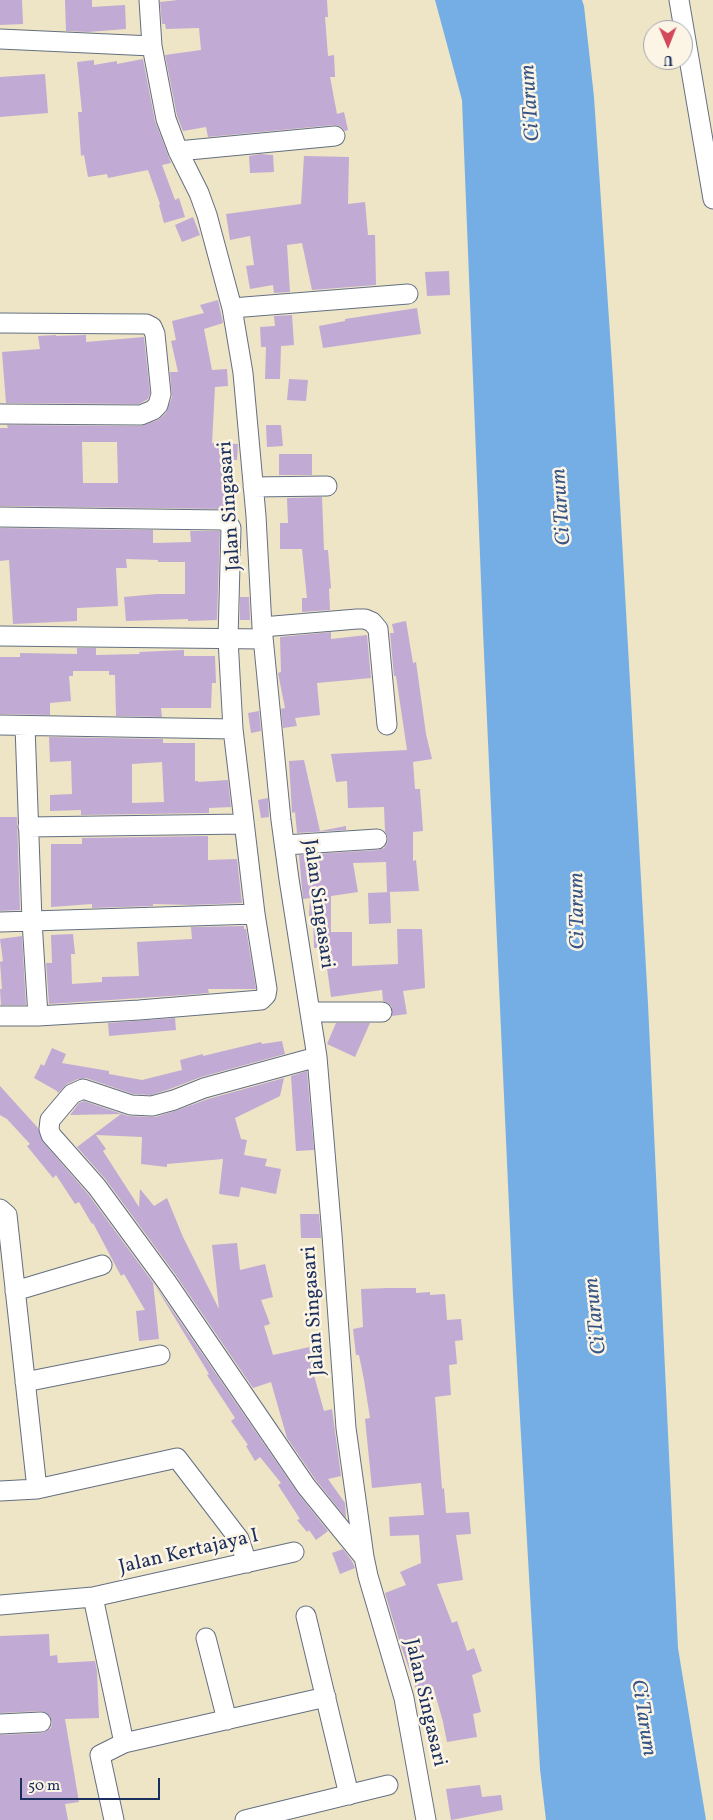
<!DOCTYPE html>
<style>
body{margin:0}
#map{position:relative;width:713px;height:1820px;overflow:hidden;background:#ede5c5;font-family:Vollkorn,serif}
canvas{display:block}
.north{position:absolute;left:643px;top:20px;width:50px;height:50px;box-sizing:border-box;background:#fcf5e5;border:1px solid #a2a6af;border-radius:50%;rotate:179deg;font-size:14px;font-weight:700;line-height:20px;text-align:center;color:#1b2f5e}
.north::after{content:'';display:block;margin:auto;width:18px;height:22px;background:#d1495b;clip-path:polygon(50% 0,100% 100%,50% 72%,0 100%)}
.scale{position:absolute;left:20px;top:1778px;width:140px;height:22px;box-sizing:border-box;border:2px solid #1b2f5e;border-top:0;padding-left:6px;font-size:15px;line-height:18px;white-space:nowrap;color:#1b2f5e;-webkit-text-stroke:4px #fcf5e5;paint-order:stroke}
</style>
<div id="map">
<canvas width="713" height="1820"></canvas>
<div class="north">U</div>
<div class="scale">50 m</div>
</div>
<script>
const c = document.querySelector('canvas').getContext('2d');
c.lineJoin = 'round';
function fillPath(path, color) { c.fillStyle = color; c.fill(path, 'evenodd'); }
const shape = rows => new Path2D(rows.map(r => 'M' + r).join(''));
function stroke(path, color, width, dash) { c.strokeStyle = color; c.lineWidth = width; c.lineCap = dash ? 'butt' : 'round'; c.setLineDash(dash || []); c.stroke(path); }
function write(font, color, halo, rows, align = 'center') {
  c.font = font + ' Vollkorn,serif'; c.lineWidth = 5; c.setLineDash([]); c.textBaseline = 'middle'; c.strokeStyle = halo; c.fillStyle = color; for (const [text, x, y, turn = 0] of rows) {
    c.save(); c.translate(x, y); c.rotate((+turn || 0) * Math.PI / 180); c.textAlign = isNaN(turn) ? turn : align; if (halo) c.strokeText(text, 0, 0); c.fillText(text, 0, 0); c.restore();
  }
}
const water = shape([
 [435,0,582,0,584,6,594,97,613,379,648,1004,678,1648,706,1820,546,1820,540,1769,513,1295,483,631,462,100]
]);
const building = shape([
 [0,0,22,0,23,24,0,25],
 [65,0,92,0,92,7,125,5,126,29,88,32,66,31],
 [178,0,327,0,328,17,325,17,328,56,334,55,335,77,330,77,337,114,344,112,348,130,345,131,340,126,334,125,208,137,206,127,183,131,177,116,165,55,201,50,199,28,166,29,165,24,162,24,160,2],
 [143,59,155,121,171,163,162,165,175,200,179,198,185,217,164,223,159,205,160,204,148,170,108,178,107,174,88,177,84,155,81,156,78,112,82,112,77,62,94,60,94,65,117,61,117,64],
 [45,74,48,113,0,117,0,77],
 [260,154,273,155,274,172,250,173,249,156],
 [304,156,349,157,348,204,365,202,368,235,375,235,376,285,312,290,302,243,287,245,290,292,274,293,273,285,250,289,246,266,254,265,250,236,230,240,226,214,301,204],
 [193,217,200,235,182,242,175,225],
 [449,271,450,295,427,296,425,272],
 [218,300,223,323,204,329,212,370,227,369,228,386,215,387,212,443,238,444,237,460,229,460,230,511,223,509,0,506,0,428,8,428,7,425,141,426,158,420,166,413,172,397,170,372,178,372,171,341,176,340,172,321,204,313,200,305],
 [82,442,117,442,118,483,83,483],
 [417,308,421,334,323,348,319,326,345,321,345,319],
 [292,315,294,345,281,346,280,379,265,379,266,347,261,347,260,327,275,326,274,316],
 [56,335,56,336,86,335,86,342,144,337,150,393,148,399,139,404,6,403,2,352,40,349,38,336],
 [289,379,308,380,306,401,287,400],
 [266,425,281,425,283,446,267,447],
 [279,454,312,454,312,475,279,475],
 [322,497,324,550,328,550,331,588,329,589,330,610,302,612,302,598,307,598,302,549,280,549,280,523,288,523,287,498],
 [0,528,153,530,153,543,191,542,190,531,220,531,217,620,188,621,188,619,126,621,124,597,157,594,185,594,185,562,158,562,158,560,126,559,127,568,116,568,118,606,77,608,77,621,13,624,9,560,0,561],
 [240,597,249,597,250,620,240,620],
 [406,621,413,663,416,662,426,734,432,759,413,762,415,789,420,789,423,831,413,832,413,861,416,860,419,891,387,892,386,862,353,863,358,892,331,896,331,932,352,932,352,966,398,964,397,929,422,929,425,988,403,991,407,1014,392,1016,392,1007,388,1003,383,1001,382,990,331,997,327,968,323,968,322,948,314,948,313,916,309,916,310,898,303,899,299,855,378,850,384,848,387,844,388,838,385,831,384,807,348,808,347,781,336,782,331,754,407,750,396,676,394,676,390,633,394,633,392,624],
 [331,632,331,639,367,635,371,678,317,683,320,715,295,718,297,726,283,728,281,709,285,708,278,673,281,672,280,637],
 [77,648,96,648,96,655,140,654,139,652,184,650,184,656,215,656,216,683,212,683,211,708,161,708,162,717,116,716,115,675,109,675,109,671,73,671,73,676,69,676,71,701,50,703,50,715,0,714,0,657,20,657,20,653,77,654],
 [259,711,261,731,251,733,248,713],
 [49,737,163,739,163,743,195,743,195,781,198,781,198,782,228,780,231,807,209,808,209,813,81,815,81,810,50,811,50,795,72,794,71,761,50,762],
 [162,762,164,802,132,803,132,764],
 [304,760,320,831,346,826,346,830,297,833,295,812,292,813,289,761],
 [268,798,269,817,261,818,258,800],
 [0,817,17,817,20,910,0,911],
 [208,836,208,860,237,859,242,903,190,905,153,904,153,906,92,908,92,904,51,907,51,844,82,844,82,838],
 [390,892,391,923,369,924,368,893],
 [244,926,244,929,246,929,256,989,208,989,209,993,185,995,49,1004,46,963,52,963,51,935,73,934,75,954,71,954,72,984,102,982,102,977,139,976,137,942,192,939,191,927],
 [22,936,26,1005,1,1005,0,989,2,989,0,962,3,961,0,939],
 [175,1018,176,1030,109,1036,108,1023],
 [336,1023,370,1023,355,1057,327,1044],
 [282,1041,285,1054,201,1077,170,1089,151,1095,133,1094,86,1078,78,1079,67,1084,58,1093,57,1091,34,1078,41,1064,44,1066,52,1048,66,1054,62,1063,109,1071,109,1074,142,1080,182,1070,180,1060,203,1054,203,1056,261,1042,262,1044],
 [307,1071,314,1150,296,1151,291,1076],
 [284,1078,280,1096,235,1118,241,1139,247,1140,244,1155,267,1159,265,1166,281,1169,276,1194,241,1187,239,1197,219,1194,223,1159,167,1164,167,1167,141,1164,142,1137,96,1135,106,1149,103,1151,139,1207,140,1189,154,1206,167,1198,183,1237,219,1309,212,1245,237,1243,240,1270,265,1264,273,1297,261,1300,270,1324,264,1326,273,1355,314,1346,319,1370,313,1372,324,1411,332,1409,341,1476,328,1479,345,1503,346,1518,315,1479,287,1438,271,1382,253,1388,175,1274,106,1180,77,1147,121,1114,70,1115,79,1103,84,1101,128,1116,155,1117,178,1110,208,1099],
 [0,1086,38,1128,43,1142,88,1194,157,1288,297,1492,328,1531,316,1540,309,1530,307,1532,297,1520,300,1519,278,1485,281,1483,260,1457,255,1461,246,1446,248,1445,231,1421,235,1418,207,1375,209,1374,153,1282,159,1339,139,1341,136,1311,145,1310,124,1274,121,1276,93,1223,92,1224,79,1202,75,1204,56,1175,53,1178,27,1146,30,1144,7,1119,0,1115],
 [300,1214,319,1214,321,1238,301,1238],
 [388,1288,416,1288,416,1293,430,1292,430,1295,445,1294,447,1320,461,1319,463,1340,455,1341,457,1364,449,1365,451,1395,435,1397,442,1489,444,1488,446,1513,469,1512,471,1534,456,1535,463,1580,437,1584,452,1623,457,1621,467,1651,474,1648,482,1671,472,1675,481,1712,473,1714,477,1737,447,1742,443,1722,434,1690,418,1695,400,1643,385,1593,406,1585,400,1572,421,1563,419,1535,390,1536,389,1517,424,1515,421,1483,372,1488,365,1419,370,1418,364,1380,359,1355,356,1355,353,1329,363,1327,361,1289],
 [343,1549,352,1561,355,1568,340,1574,332,1553],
 [49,1634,50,1656,57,1655,58,1663,95,1661,97,1671,99,1718,65,1719,79,1802,65,1804,68,1820,0,1820,0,1735,42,1733,51,1728,52,1722,50,1716,41,1711,0,1713,0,1636],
 [480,1785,482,1797,501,1795,503,1810,451,1820,446,1789]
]);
const minor = shape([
 [149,0,152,46,166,119,178,151,199,193,207,215,232,308,243,373,256,516,262,627,281,820,289,879,317,1057,332,1235,346,1428,364,1557,368,1576,404,1698,426,1820],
 [679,0,713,199],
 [0,39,152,46],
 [178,151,335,136],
 [232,308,408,294],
 [0,323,146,324,152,327,155,334,161,394,158,405,153,410,141,415,0,414],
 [253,487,327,486],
 [0,517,223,520,228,523,231,528,228,639,233,729,255,914,267,989,266,995,261,1000,139,1010,38,1016,0,1016],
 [262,627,357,619,365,619,372,622,378,629,387,725],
 [0,636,263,639],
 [0,725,233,729],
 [25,726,32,921,38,1016],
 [28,827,244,824],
 [285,845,377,839],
 [0,922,255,914],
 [310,1012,382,1012],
 [317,1057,204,1088,174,1100,152,1106,131,1105,83,1089,72,1094,50,1120,49,1129,51,1135,97,1187,166,1281,306,1486,363,1556],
 [0,1209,7,1215,37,1489],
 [15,1291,102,1265],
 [25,1382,160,1355],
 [0,1491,37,1489,177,1458,239,1539,247,1563],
 [93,1597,124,1743,100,1755,114,1820],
 [0,1605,93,1597,294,1552],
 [306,1616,349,1795],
 [206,1638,227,1720],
 [0,1724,41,1722],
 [124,1743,326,1697],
 [245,1820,388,1785]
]);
const streetNames = [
 ["Jalan Singasari",231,506,-94],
 ["Jalan Singasari",317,904,82],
 ["Jalan Singasari",315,1311,-94],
 ["Jalan Kertajaya I",189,1553,-13],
 ["Jalan Singasari",424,1703,77]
];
const waterNames = [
 ["Ci Tarum",532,103,-94],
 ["Ci Tarum",563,507,-94],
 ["Ci Tarum",579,911,-91],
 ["Ci Tarum",597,1316,-96],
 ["Ci Tarum",642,1718,81]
];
fillPath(water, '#74aee4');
fillPath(building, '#c1aad4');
stroke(minor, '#646f82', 21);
stroke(minor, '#fff', 19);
write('20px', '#1b2f5e', '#fcf5e5', streetNames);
write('italic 21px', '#365586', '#fcf5e5', waterNames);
</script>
